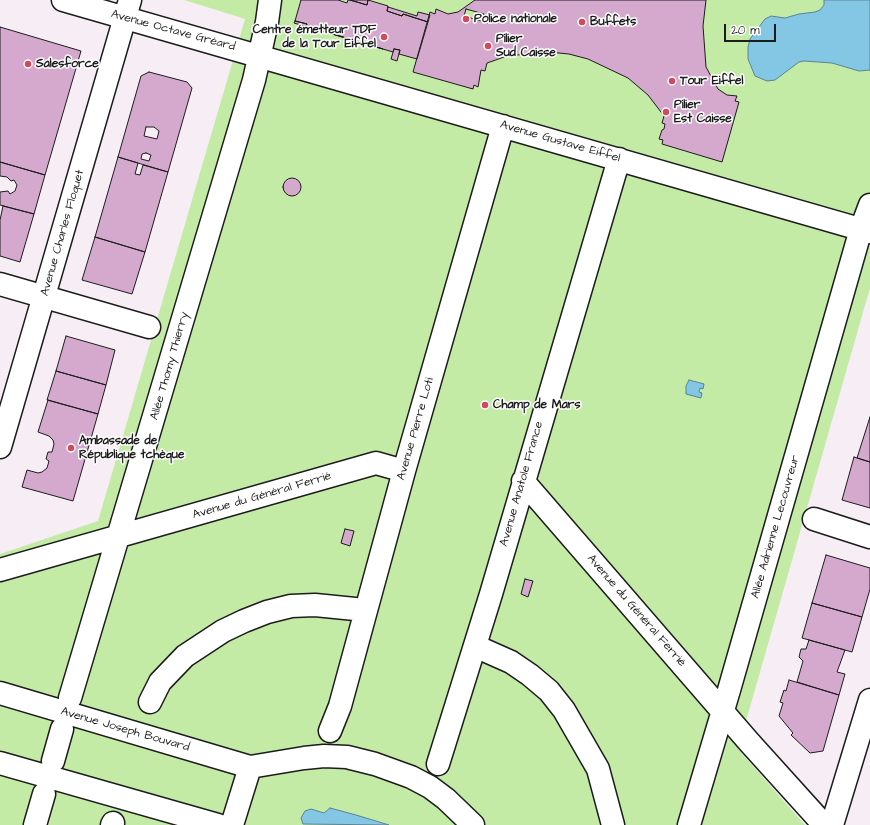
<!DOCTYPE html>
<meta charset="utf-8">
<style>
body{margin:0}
#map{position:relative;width:870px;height:825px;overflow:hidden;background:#f7eef5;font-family:"Architects Daughter",sans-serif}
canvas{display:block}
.scale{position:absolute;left:724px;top:24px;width:52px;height:18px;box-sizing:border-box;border:2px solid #1c1c1c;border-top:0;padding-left:5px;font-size:12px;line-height:14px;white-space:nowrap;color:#1c1c1c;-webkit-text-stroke:3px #fff;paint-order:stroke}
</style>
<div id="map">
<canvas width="870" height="825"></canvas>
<div class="scale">20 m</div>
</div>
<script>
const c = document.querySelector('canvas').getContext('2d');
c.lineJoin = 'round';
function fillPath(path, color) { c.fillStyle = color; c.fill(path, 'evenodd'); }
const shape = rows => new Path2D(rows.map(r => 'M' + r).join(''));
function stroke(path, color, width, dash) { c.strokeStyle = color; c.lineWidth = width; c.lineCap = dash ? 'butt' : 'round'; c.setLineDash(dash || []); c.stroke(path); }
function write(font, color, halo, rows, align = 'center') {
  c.font = font + ' "Architects Daughter",sans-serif'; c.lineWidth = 3; c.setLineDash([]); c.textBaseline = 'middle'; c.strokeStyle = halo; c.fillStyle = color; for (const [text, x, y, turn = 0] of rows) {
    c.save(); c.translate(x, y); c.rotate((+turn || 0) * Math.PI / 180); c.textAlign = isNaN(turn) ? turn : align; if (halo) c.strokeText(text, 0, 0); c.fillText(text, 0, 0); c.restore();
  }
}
const green = shape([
 [184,0,870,0,870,288,738,749,805,825,0,825,0,554,98,521,245,19]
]);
const water = shape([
 [824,0,870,0,870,70,859,71,832,63,804,61,799,62,775,80,767,81,755,76,748,59,748,47,750,39,765,19,771,16,785,18,799,14,815,12,820,10,824,5,824,0],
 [689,380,704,384,703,389,700,388,699,392,702,393,701,398,686,394,686,386,689,380],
 [330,808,356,815,389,825,303,824,301,818,305,811,311,809,324,813,330,808]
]);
const building = shape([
 [301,0,338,0,347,3,348,0,350,0,367,5,368,0,388,6,387,11,402,16,403,14,428,22,417,59,399,54,400,50,394,49,393,52,306,26,307,24,295,21,301,0],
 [350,0,368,0,367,5,350,0],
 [475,0,706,0,703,26,706,67,718,89,727,95,737,96,735,101,739,102,722,162,662,144,663,140,659,139,662,130,664,129,665,124,662,123,664,116,648,95,628,78,588,59,569,54,548,52,507,56,487,63,485,71,481,70,478,87,474,85,473,89,413,72,430,12,435,14,436,9,448,14,458,12,475,0],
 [388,7,417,16,418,12,430,15,428,22,403,14,402,16,387,11,388,7],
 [466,9,484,14,483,18,489,20,488,23,464,16,466,9],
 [295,21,307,24,306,26,383,49,294,23,295,21],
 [0,27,81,51,45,175,0,162,0,27],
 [394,49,400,50,397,61,391,59,394,49],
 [149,72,187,82,192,88,168,172,118,157,141,76,149,72],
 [146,127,154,127,159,131,157,139,144,136,146,127],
 [146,153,151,155,149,161,141,159,142,154,146,153],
 [118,157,138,163,135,174,140,175,143,165,168,172,145,252,95,237,118,157],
 [0,162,45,175,34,214,0,205,0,192,8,191,10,194,15,191,17,185,14,180,11,181,7,177,0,176,0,162],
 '283 187a9 9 0 1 1 18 0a9 9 0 1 1-18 0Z',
 [3,206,34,214,20,262,0,256,0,220,3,206],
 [95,237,145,252,132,294,82,280,95,237],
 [66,336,115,350,106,385,56,371,66,336],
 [56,371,106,385,98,414,47,400,56,371],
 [48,400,98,414,73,501,22,487,27,470,38,473,42,472,47,468,49,461,46,459,48,452,52,452,54,444,53,440,49,436,38,432,48,400],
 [870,417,870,462,857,458,870,417],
 [854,457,870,462,870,508,842,500,854,457],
 [345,529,354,531,350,546,341,543,345,529],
 [826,555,870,568,870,589,862,617,812,603,826,555],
 [525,579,533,581,528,597,521,594,525,579],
 [812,603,862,617,852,652,802,638,812,603],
 [809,640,845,650,837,672,845,674,839,695,797,682,803,661,799,657,801,649,806,649,809,640],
 [789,680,839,695,823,751,810,753,791,735,793,733,779,716,783,703,780,702,784,690,786,691,789,680]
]);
const minor = shape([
 [63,0,870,232],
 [0,284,149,327],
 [0,447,130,0],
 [523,481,749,742,824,825],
 [814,519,870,537],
 [0,570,376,463,404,471],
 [475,646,511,662,530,675,549,691,564,710,598,769,613,825],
 [0,693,250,767,304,758,324,756,347,757,375,764,411,777,430,787,446,799,473,825],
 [70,698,254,80,267,22,270,0],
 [150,702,160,682,185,656,223,631,244,621,267,612,291,606,315,605,365,610],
 [330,731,340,706,404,471,503,126],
 [53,761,62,729],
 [0,763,218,825],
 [438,764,491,594,619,159],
 [35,825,44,794],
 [112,825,113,823],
 [232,825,250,767],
 [689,825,729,690,861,229,870,205],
 [832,825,870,700]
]);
const markers = [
 [466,19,4,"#d1495b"],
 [582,22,4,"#d1495b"],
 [384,37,4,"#d1495b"],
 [488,46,4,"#d1495b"],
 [28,64,4,"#d1495b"],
 [672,81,4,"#d1495b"],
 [666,112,4,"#d1495b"],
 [485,405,4,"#d1495b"],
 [71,448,4,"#d1495b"]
];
const poiNames = [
 ["Police nationale",474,19],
 ["Buffets",590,22],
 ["Centre émetteur TDF",376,30,"right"],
 ["de la Tour Eiffel",376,44,"right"],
 ["Pilier",496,39],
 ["Sud Caisse",496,53],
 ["Salesforce",36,64],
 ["Tour Eiffel",680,81],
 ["Pilier",674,105],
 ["Est Caisse",674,119],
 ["Champ de Mars",493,405],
 ["Ambassade de",79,441],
 ["République tchèque",79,455]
];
const streetNames = [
 ["Avenue Octave Gréard",173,31,15],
 ["Avenue Gustave Eiffel",560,142,16],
 ["Avenue Charles Floquet",63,233,-74],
 ["Allée Thomy Thierry",170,366,-74],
 ["Avenue Pierre Loti",416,429,-74],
 ["Avenue Anatole France",522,484,-74],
 ["Avenue du Général Ferrié",262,496,-16],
 ["Allée Adrienne Lecouvreur",776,527,-74],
 ["Avenue du Général Ferrié",636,611,49],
 ["Avenue Joseph Bouvard",125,730,16]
];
fillPath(green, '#c3eba6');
fillPath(water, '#84c7e5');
stroke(water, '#5a8395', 1);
fillPath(building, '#d5a9ce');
stroke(building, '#1c1c1c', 1);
stroke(minor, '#1c1c1c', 25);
stroke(minor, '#fff', 22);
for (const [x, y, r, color] of markers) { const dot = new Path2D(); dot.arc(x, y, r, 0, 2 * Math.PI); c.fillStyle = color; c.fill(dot); stroke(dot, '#fff', 1.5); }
write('bold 12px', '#1c1c1c', '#fff', poiNames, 'left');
write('12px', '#1c1c1c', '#fff', streetNames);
</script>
